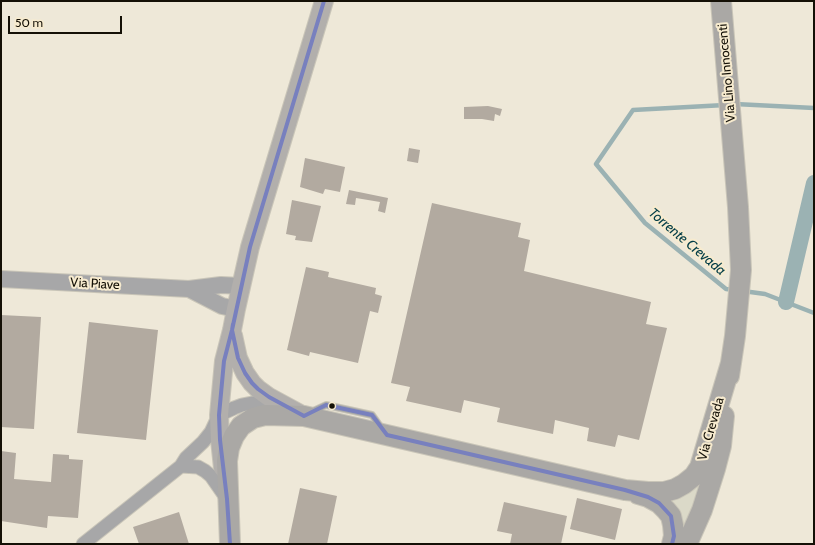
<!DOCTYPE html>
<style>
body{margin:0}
#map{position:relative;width:815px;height:545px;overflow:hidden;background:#eee8d8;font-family:Cabin,sans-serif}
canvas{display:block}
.frame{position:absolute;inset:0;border:2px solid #141006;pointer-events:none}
.scale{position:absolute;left:8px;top:16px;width:114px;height:18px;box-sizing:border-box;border:2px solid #141006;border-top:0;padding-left:5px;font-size:12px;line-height:14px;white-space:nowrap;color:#141006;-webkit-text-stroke:3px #f7ebcf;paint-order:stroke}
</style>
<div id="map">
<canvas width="815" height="545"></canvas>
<div class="frame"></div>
<div class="scale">50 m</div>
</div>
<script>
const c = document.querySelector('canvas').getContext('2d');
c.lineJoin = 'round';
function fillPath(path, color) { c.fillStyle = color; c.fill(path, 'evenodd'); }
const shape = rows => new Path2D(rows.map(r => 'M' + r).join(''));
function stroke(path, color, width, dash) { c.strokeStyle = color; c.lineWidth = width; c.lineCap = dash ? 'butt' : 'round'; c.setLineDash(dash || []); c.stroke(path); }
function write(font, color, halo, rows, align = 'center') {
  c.font = font + ' Cabin,sans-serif'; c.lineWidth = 4; c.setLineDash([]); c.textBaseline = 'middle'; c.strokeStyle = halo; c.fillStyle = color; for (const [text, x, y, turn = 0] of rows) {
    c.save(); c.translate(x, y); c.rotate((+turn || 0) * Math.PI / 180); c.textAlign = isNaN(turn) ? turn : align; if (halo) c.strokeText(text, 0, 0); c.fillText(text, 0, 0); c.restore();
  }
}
const green = shape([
 [703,474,682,539,668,499]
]);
const stream = shape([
 [735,104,814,108],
 [725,105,633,110,596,164,645,223,726,289,734,290],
 [743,291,765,294,814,313]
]);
const canal = shape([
 [786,302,814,183]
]);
const building = shape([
 [488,106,502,109,500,116,495,114,494,121,482,119,464,119,464,107],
 [409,148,420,150,418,163,407,161],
 [305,158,345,167,340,192,325,189,323,194,300,187],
 [349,190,388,198,385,213,378,211,380,202,356,198,355,205,346,204],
 [292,200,321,206,312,242,295,240,296,236,286,234],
 [432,203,521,223,518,237,530,240,524,271,651,302,646,324,667,328,639,440,618,435,615,447,587,441,589,428,555,420,553,434,497,422,500,408,464,400,461,413,406,401,410,387,391,383],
 [306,267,329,272,328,277,376,288,375,294,382,296,378,313,370,311,358,363,310,352,309,356,287,350],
 [1,315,41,317,34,429,1,427],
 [89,322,158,330,146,440,77,433],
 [1,451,16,453,14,479,51,482,53,454,69,455,69,459,83,460,78,518,48,516,47,528,1,521],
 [300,488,337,496,327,544,288,544],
 [577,498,622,509,615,540,570,529],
 [504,502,567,516,561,544,510,544,512,534,497,531],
 [179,512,189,544,139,544,133,527]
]);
const service = shape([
 [311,412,326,405,372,415,382,429]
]);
const minor = shape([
 [181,466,198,467,205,471,211,476,227,499],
 [83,544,181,466,186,458,203,442,211,432,219,415,234,408,242,405,252,403,266,405,280,409]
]);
const tertiary = shape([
 [1,279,189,289,221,285,241,286],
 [189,289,222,306,236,309]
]);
const secondary = shape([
 [233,335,238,358,245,373,252,383,258,389,269,397,304,416],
 [223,468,220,440,219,415,224,361,232,330,236,309,250,247,324,1]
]);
const primary = shape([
 [721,1,738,207,741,270,735,336,729,376],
 [638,494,648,497,659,503,666,510,671,516,673,525,674,536,672,544],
 [230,544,227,461,229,448,234,436,241,426,253,418,265,415,304,416,625,490,648,492,664,492,675,489,684,484,694,476,700,467,731,363],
 [687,544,702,510,715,469,721,446,724,416]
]);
const bus1 = shape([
 [233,324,232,330,238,358,245,373,252,383,258,389,269,397,304,416],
 [304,416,326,405,372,415,387,435],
 [387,435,625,490,648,497,659,503,671,516,674,536,672,544],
 [230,544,227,499,220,440,219,415,224,361,232,330,250,247,324,1]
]);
const markers = [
 [332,406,3.5,"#141006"]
];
const streetNames = [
 ["Via Lino Innocenti",727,73,-95],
 ["Via Piave",95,284,3],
 ["Via Crevada",711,429,-74]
];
const waterNames = [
 ["Torrente Crevada",687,242,40]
];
fillPath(green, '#dbd9c8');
stroke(stream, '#9bb2b3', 4.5);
stroke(canal, '#9bb2b3', 16);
fillPath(building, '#b2aaa0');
stroke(service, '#c9c5b8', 8);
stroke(minor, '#c9c5b8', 15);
stroke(tertiary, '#c9c5b8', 18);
stroke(secondary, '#c9c5b8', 20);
stroke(primary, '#c9c5b8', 22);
stroke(service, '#a7a7a8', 6);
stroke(minor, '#a7a7a8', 13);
stroke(tertiary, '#a7a7a8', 16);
stroke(secondary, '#b2afac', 18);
stroke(primary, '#aaa8a5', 20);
stroke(bus1, '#7880be', 4);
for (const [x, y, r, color] of markers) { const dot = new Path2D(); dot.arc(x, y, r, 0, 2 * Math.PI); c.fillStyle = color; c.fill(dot); stroke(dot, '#f7ebcf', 1.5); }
write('13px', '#141006', '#f7ebcf', streetNames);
write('italic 14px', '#033d47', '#f7ebcf', waterNames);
</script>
